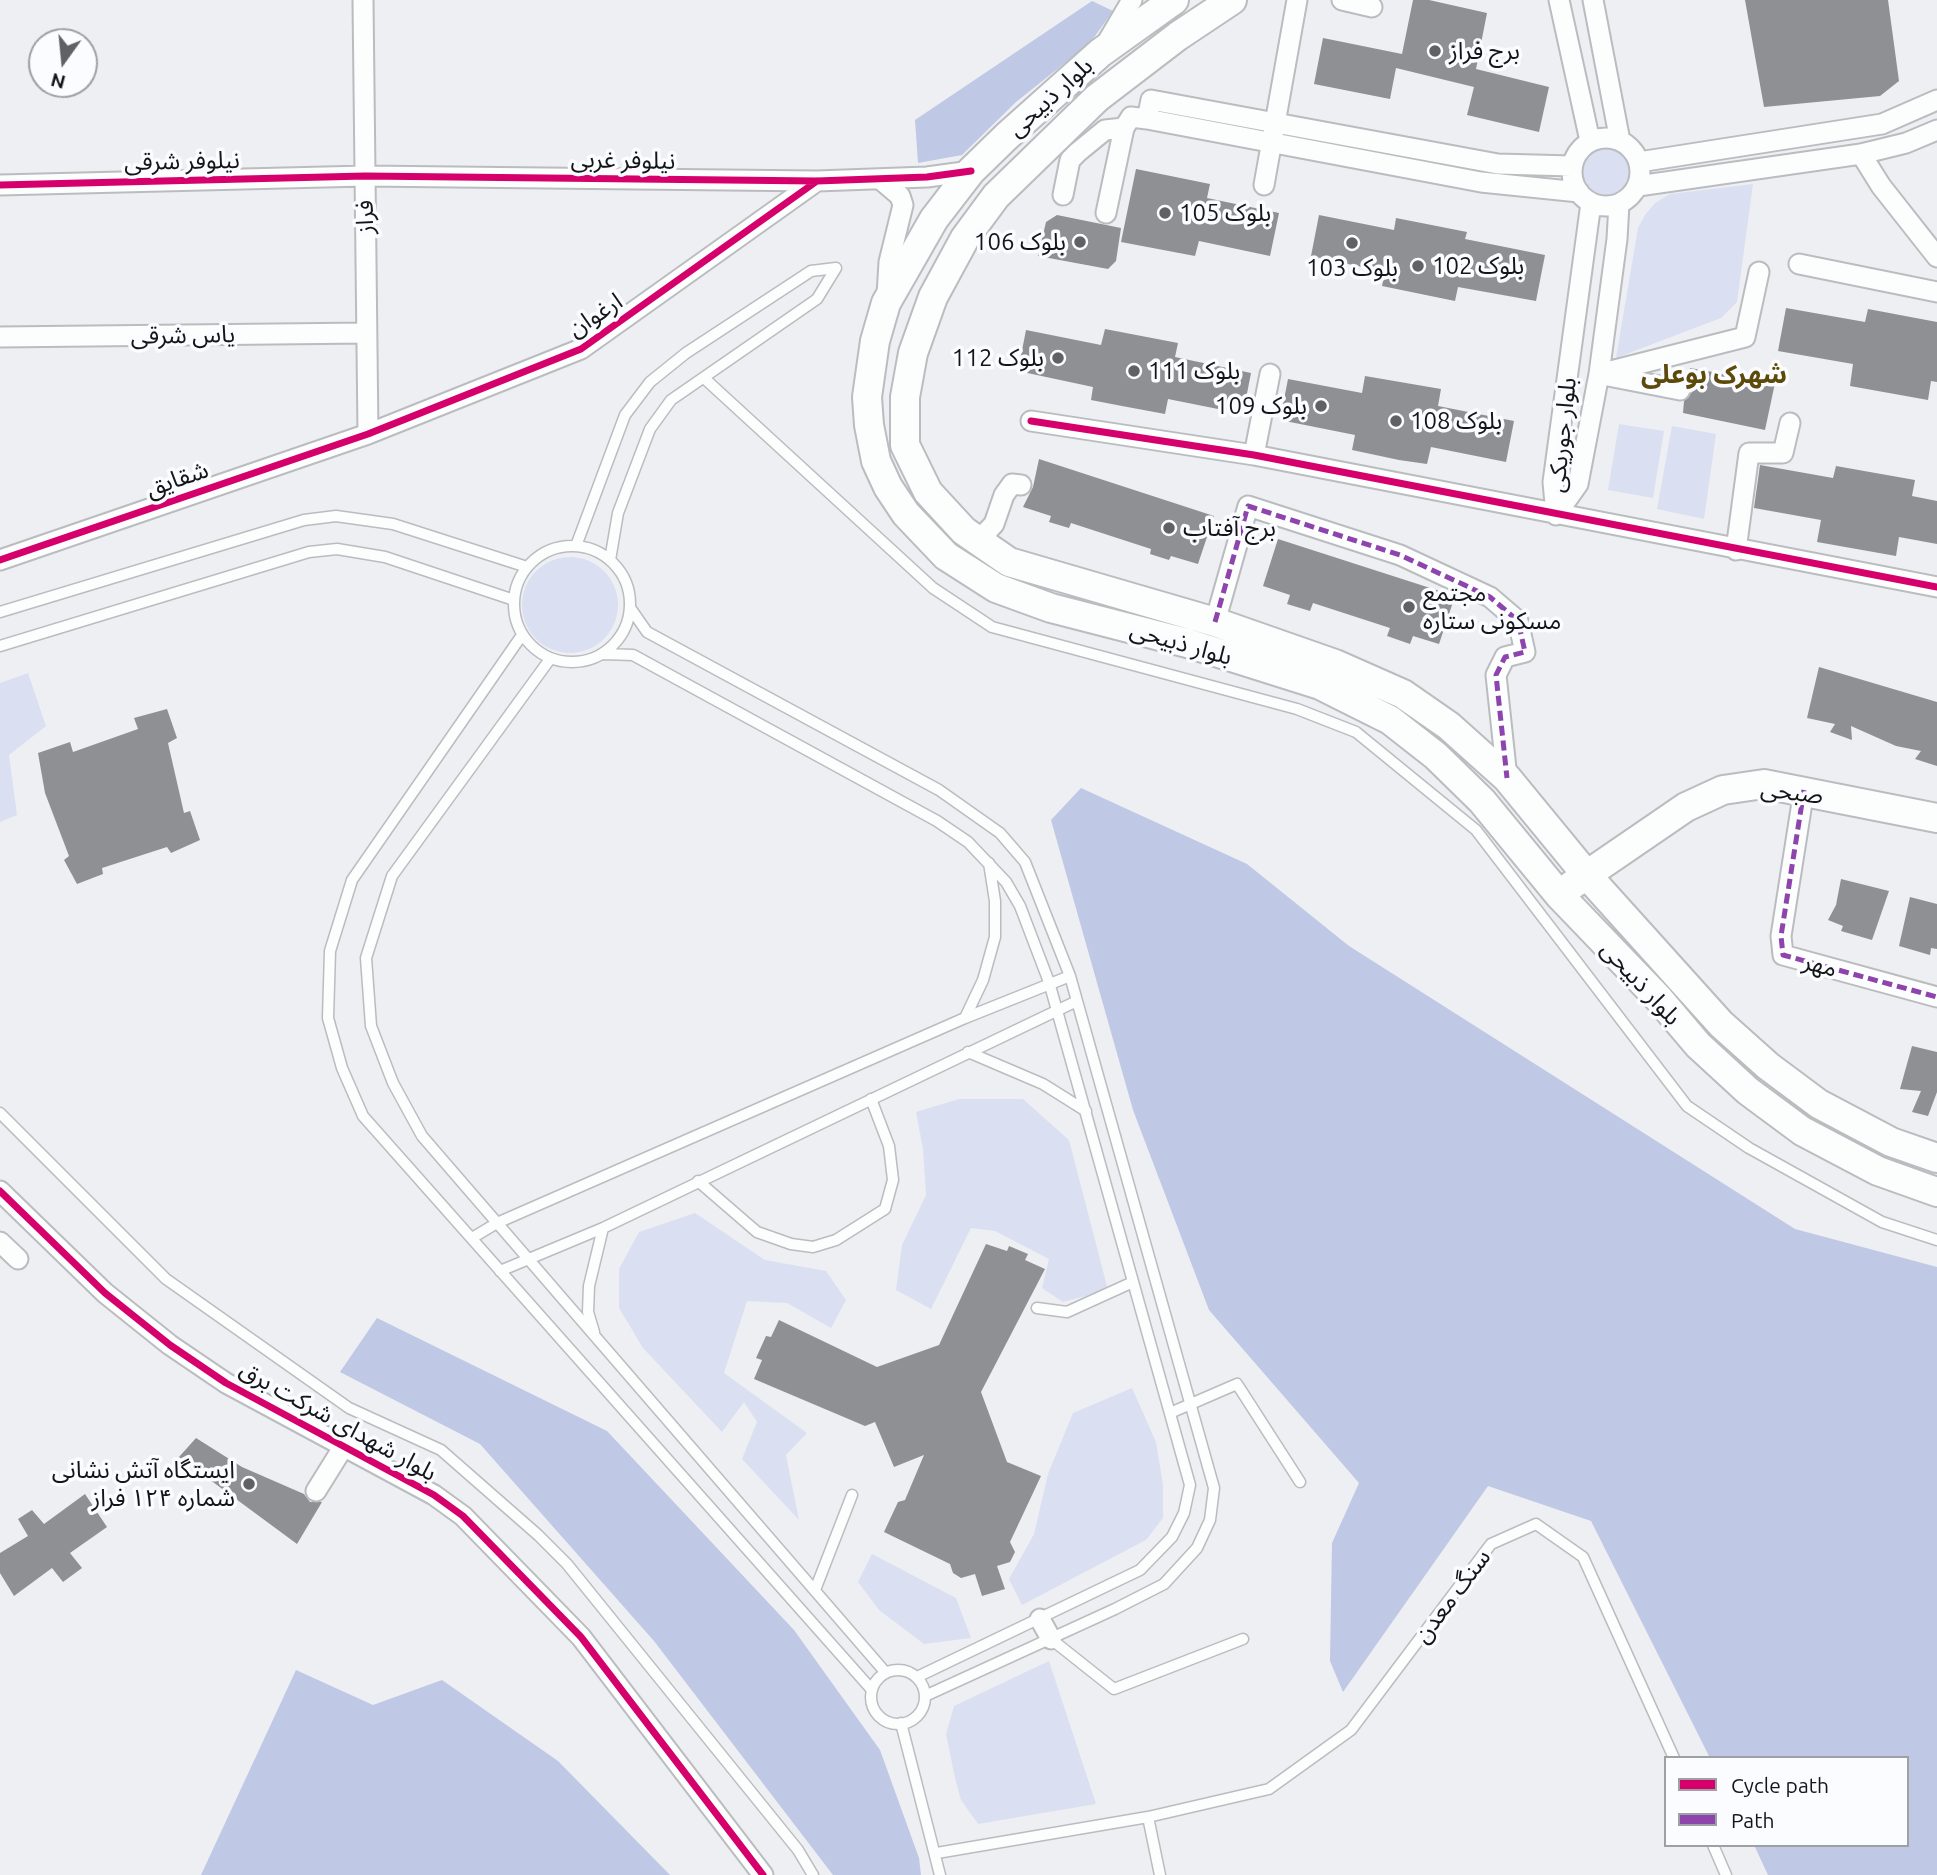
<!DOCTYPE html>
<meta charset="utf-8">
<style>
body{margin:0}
#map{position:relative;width:1937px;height:1875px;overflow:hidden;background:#eeeff3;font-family:Ubuntu,sans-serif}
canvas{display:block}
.legend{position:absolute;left:1664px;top:1756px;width:245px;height:91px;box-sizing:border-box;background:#fafcff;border:2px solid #9ea0a2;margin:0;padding:9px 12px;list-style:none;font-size:21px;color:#141517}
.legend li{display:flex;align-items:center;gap:14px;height:35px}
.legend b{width:35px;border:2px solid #9ea0a2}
.north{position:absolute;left:28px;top:28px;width:70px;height:70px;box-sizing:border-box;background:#fafcff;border:2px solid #9ea0a2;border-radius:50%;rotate:195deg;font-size:19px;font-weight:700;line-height:28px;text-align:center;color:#141517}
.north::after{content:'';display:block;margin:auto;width:24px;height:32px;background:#606164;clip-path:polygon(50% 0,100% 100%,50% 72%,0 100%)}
</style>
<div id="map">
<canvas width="1937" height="1875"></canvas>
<ul class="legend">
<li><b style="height:9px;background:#d6006c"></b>Cycle path</li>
<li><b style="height:9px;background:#8e44ad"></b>Path</li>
</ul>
<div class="north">N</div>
</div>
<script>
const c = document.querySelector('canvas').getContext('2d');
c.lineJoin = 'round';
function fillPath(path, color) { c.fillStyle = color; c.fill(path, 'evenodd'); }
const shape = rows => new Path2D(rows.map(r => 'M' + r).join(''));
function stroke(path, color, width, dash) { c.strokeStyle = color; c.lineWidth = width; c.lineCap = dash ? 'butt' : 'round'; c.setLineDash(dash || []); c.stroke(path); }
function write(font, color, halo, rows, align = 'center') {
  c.font = font + ' Ubuntu,"Noto Sans Arabic",sans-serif'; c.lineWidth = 7; c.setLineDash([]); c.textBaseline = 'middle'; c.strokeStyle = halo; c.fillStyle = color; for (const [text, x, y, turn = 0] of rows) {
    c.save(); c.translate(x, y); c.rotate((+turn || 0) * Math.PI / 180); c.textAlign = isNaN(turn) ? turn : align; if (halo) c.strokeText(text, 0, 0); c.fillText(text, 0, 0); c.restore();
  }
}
const green = shape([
 '1579 172a27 27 0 1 1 54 0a27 27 0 1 1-54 0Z',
 [1753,184,1737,302,1721,318,1616,358,1638,228,1645,215,1655,203,1670,194],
 [1619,424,1664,431,1653,498,1608,490],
 [1672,426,1716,434,1704,519,1657,509],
 '522 605a48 48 0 1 1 96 0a48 48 0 1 1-96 0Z',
 [28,673,46,726,9,755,17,815,0,822,0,683],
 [959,1099,1023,1099,1069,1140,1108,1290,1063,1302,1042,1288,1049,1259,995,1231,971,1228,931,1309,896,1290,902,1245,926,1195,923,1149,916,1112],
 [695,1213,765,1260,826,1271,846,1300,831,1328,787,1303,747,1301,724,1373,807,1433,786,1455,799,1520,742,1459,757,1422,744,1402,722,1432,643,1348,619,1308,619,1269,639,1232],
 [1132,1388,1156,1442,1163,1485,1163,1518,1146,1540,1022,1605,1009,1579,1034,1534,1048,1474,1073,1413],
 [872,1554,956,1598,971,1638,924,1644,879,1610,858,1582],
 [1049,1661,1096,1804,978,1824,961,1800,955,1778,946,1734,954,1706]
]);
const forest = shape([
 [1092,1,1113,11,1090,43,1016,102,962,155,918,163,915,120],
 [1081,788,1247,864,1349,946,1795,1229,1937,1267,1937,1875,1768,1875,1754,1845,1907,1845,1907,1758,1710,1758,1591,1521,1488,1486,1343,1692,1330,1661,1332,1543,1359,1483,1209,1310,1133,1110,1051,820],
 [377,1318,607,1431,794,1630,880,1750,919,1858,921,1875,833,1875,654,1641,480,1444,340,1372],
 [296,1670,373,1705,442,1680,558,1761,670,1875,201,1875]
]);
const building = shape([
 [1413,0,1429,0,1487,13,1476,69,1549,87,1539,132,1467,115,1474,87,1396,68,1390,99,1314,84,1323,38,1402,54],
 [1745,0,1888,0,1899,81,1880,96,1764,107],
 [1136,169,1210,184,1207,198,1279,213,1270,256,1199,241,1195,256,1121,242],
 [1057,215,1121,228,1116,261,1108,269,1038,256,1046,222],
 [1319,215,1394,230,1396,218,1467,232,1465,239,1545,255,1536,301,1458,287,1455,301,1382,286,1385,272,1311,256],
 [1786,308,1865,322,1868,309,1937,322,1937,382,1931,381,1928,400,1850,386,1853,364,1778,351],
 [1105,329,1178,343,1175,357,1251,373,1243,414,1168,399,1165,414,1122,406,1091,400,1093,387,1018,371,1026,330,1101,345],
 [1690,368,1775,383,1765,430,1683,413,1684,401,1692,392,1688,381],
 [1365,376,1441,389,1438,406,1514,421,1506,462,1431,447,1427,464,1399,460,1352,450,1355,435,1280,420,1288,379,1362,393],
 [1039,459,1214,516,1198,564,1171,556,1169,560,1150,554,1151,549,1071,523,1069,528,1049,522,1051,516,1023,507,1033,487],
 [1760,465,1833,478,1836,466,1915,480,1912,496,1937,501,1937,544,1899,537,1896,556,1817,542,1821,520,1754,508],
 [1278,539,1455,596,1439,644,1413,636,1410,644,1387,636,1390,628,1313,603,1310,611,1287,604,1290,595,1263,586],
 [1819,667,1937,702,1937,766,1915,759,1921,751,1896,746,1851,726,1852,740,1830,732,1835,724,1807,718],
 [167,709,177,738,168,743,184,813,190,811,200,840,171,853,167,847,102,868,103,874,77,884,64,860,69,856,45,793,38,753,70,742,73,752,138,729,134,718],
 [1841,879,1889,891,1872,940,1841,931,1843,926,1828,920,1836,905],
 [1910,897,1937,904,1937,949,1931,948,1930,955,1899,946],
 [1912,1046,1937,1052,1937,1092,1928,1116,1912,1112,1921,1091,1900,1089],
 [986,1244,1007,1251,1009,1246,1028,1254,1025,1260,1045,1269,981,1392,1007,1462,1041,1476,1010,1542,1015,1552,1010,1562,997,1566,1005,1589,982,1596,975,1574,961,1578,953,1573,950,1564,884,1532,898,1502,905,1500,924,1455,894,1467,875,1422,865,1426,754,1379,762,1360,756,1358,766,1336,771,1337,779,1320,877,1367,939,1345],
 [196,1438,242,1467,304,1494,310,1502,322,1502,297,1544,179,1457],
 [85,1494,107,1527,70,1553,82,1568,63,1582,52,1568,14,1596,0,1573,0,1553,28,1536,18,1519,32,1510,44,1524]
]);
const lane = shape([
 [704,378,933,588,992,627,1297,709,1356,732,1476,830,1687,1106,1749,1148,1882,1222,1937,1240],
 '514 604a58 58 0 1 1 116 0a58 58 0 1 1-116 0Z',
 [576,546,625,415,650,382,686,353,811,271,836,268,817,299,671,400,650,429,618,513,610,560],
 [631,609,647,632,939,790,1000,833,1025,862,1070,976,1214,1488,1210,1520,1197,1548,1164,1584,1115,1609,925,1696],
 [0,612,304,520,336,516,393,524,527,567],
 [522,635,352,880,330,951,328,1018,342,1068,363,1116,872,1690],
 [0,646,309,552,337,549,385,557,514,600],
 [603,654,633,655,937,821,968,842,1006,882,1020,906,1049,982,1190,1485,1184,1513,1172,1537,1140,1570,917,1677],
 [550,659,392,876,366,958,371,1026,393,1083,422,1136,886,1673],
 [965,1018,983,980,995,937,995,901,989,863],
 [968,1052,1043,1084,1086,1111],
 [0,1113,166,1279,349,1408,441,1450,538,1535,567,1564,798,1850,813,1875],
 [698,1181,757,1232,791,1244,813,1247,836,1240,885,1209,893,1180,889,1146,871,1099],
 [472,1238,497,1223,965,1018,1070,976],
 [500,1271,603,1228,1077,1001],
 [1037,1308,1067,1312,1133,1282],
 [594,1332,588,1312,589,1286,603,1228],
 [1170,1413,1237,1384,1300,1482],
 [815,1590,852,1495],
 [1051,1639,1114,1689,1243,1639],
 '871 1697a27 27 0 1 1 54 0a27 27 0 1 1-54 0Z',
 [901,1723,940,1875],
 [1148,1817,1160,1875],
 [1713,1845,1726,1875],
 [937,1853,1148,1817,1269,1789,1351,1730,1491,1544,1536,1524,1583,1557,1674,1758]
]);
const street = shape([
 [363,0,368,434],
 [1342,0,1372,7],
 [1559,0,1590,141],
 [1593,0,1620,141],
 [1106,44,1132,0],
 '1572 172a34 34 0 1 1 68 0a34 34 0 1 1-68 0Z',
 [1861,154,1881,186,1937,257],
 [1639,162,1882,124,1937,100],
 [1572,166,1498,164,1151,100,1147,119,1481,182,1579,192],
 [880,179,900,196,903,205,889,262,887,295],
 [0,185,365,176,817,181,927,177,971,171],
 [1264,185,1297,0],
 [1638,186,1861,154,1906,143,1937,130],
 [1063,195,1070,160,1078,152,1105,130,1124,128],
 [1106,213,1124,128,1131,117,1147,119],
 [1799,264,1937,292],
 [0,337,366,333],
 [1599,374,1745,337,1759,272],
 [1603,375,1680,390],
 [1031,421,1254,455,1937,587],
 [1254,455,1270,374],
 [1556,515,1578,484,1599,374,1617,239,1619,204],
 [1556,515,1553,482,1591,203],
 [978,541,994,524,1004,495,1012,484,1021,485],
 [1736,550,1749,453,1783,453,1790,423],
 [0,560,368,434,581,349,817,181],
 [1215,622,1248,506,1400,555,1490,597,1518,621,1525,652,1505,657,1496,675,1507,778],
 [1804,790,1781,936,1783,955,1937,997],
 [0,1191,105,1293,170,1345,226,1383,434,1495,463,1516,581,1637,763,1875],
 [0,1242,18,1259],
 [316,1491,344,1446],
 [1040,1619,1051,1639]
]);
const secondary = shape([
 [1174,0,1100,53,1007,136,971,171,934,219,886,303,875,341,867,397,869,425,876,461,888,487,906,514,946,556,996,588,1051,608,1187,643,1320,685,1390,720,1436,756,1482,801,1560,896,1659,999,1698,1045,1748,1091,1802,1131,1878,1171,1937,1192],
 [1232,0,1178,36,1097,98,996,196,965,238,933,297,913,353,905,397,905,445,928,492,964,531,1009,562,1215,622,1335,664,1403,694,1449,726,1507,778,1585,873,1721,1024,1768,1066,1819,1104,1891,1142,1937,1158],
 [1572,885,1686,807,1723,790,1764,784,1937,818]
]);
const quiet = shape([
 [1215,622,1248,506,1400,555,1490,597,1518,621,1525,652,1505,657,1496,675,1507,778],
 [1804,790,1781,936,1783,955,1937,997]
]);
const cycleway = shape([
 [0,185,365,176,817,181,927,177,971,171],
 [1031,421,1254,455,1937,587],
 [0,560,368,434,581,349,817,181],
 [0,1191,105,1293,170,1345,226,1383,434,1495,463,1516,581,1637,763,1875]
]);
const markers = [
 [1435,51,7,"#606164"],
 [1165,213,7,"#606164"],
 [1080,242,7,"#606164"],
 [1352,243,7,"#606164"],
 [1418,266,7,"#606164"],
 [1058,358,7,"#606164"],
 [1134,371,7,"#606164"],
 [1321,406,7,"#606164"],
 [1396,421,7,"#606164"],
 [1169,528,7,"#606164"],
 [1409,607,7,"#606164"],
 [249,1484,7,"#606164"]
];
const poiNames = [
 ["برج فراز",1449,51],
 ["بلوک 105",1179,213],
 ["بلوک 106",1066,242,"right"],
 ["بلوک 102",1432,266],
 ["بلوک 103",1352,268,"center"],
 ["بلوک 112",1044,358,"right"],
 ["بلوک 111",1148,371],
 ["بلوک 109",1307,406,"right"],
 ["بلوک 108",1410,421],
 ["برج آفتاب",1183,528],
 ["مجتمع",1423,593],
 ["مسکونی ستاره",1423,621],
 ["ایستگاه آتش نشانی",235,1470,"right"],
 ["شماره ۱۲۴ فراز",235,1498,"right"]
];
const streetNames = [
 ["بلوار ذبیحی",1050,97,-42],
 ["نیلوفر غربی",623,160,1],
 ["نیلوفر شرقی",182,161,-1],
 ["فراز",365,217,-91],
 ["ارغوان",595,315,-33],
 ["یاس شرقی",183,335,-1],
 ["بلوار جوریکی",1562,435,-84],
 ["شقایق",177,479,-19],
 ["بلوار ذبیحی",1181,643,16],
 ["صبحی",1792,792,7],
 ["مهر",1820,965,15],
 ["بلوار ذبیحی",1641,983,47],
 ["بلوار شهدای شرکت برق",338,1421,29],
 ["سنگ معدن",1452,1596,-53]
];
const neighbourhoodNames = [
 ["شهرک بوعلی",1714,374]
];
fillPath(green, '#dae0f1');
fillPath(forest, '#bfc8e4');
fillPath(building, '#8f9093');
stroke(lane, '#bbbcbf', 13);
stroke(street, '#bbbcbf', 23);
stroke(secondary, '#bbbcbf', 32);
stroke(lane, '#fcfdfd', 10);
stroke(street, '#fcfdfd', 19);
stroke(secondary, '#fcfdfd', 28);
stroke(quiet, '#8e44ad', 5, [10, 5]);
stroke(cycleway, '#d6006c', 7);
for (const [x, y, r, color] of markers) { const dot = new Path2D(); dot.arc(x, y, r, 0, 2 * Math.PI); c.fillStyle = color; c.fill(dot); stroke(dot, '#fafcff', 2.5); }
write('24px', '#141517', '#fafcff', poiNames, 'left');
write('24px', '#141517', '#fafcff', streetNames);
write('bold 26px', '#5d4a0a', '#fafcff', neighbourhoodNames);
</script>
